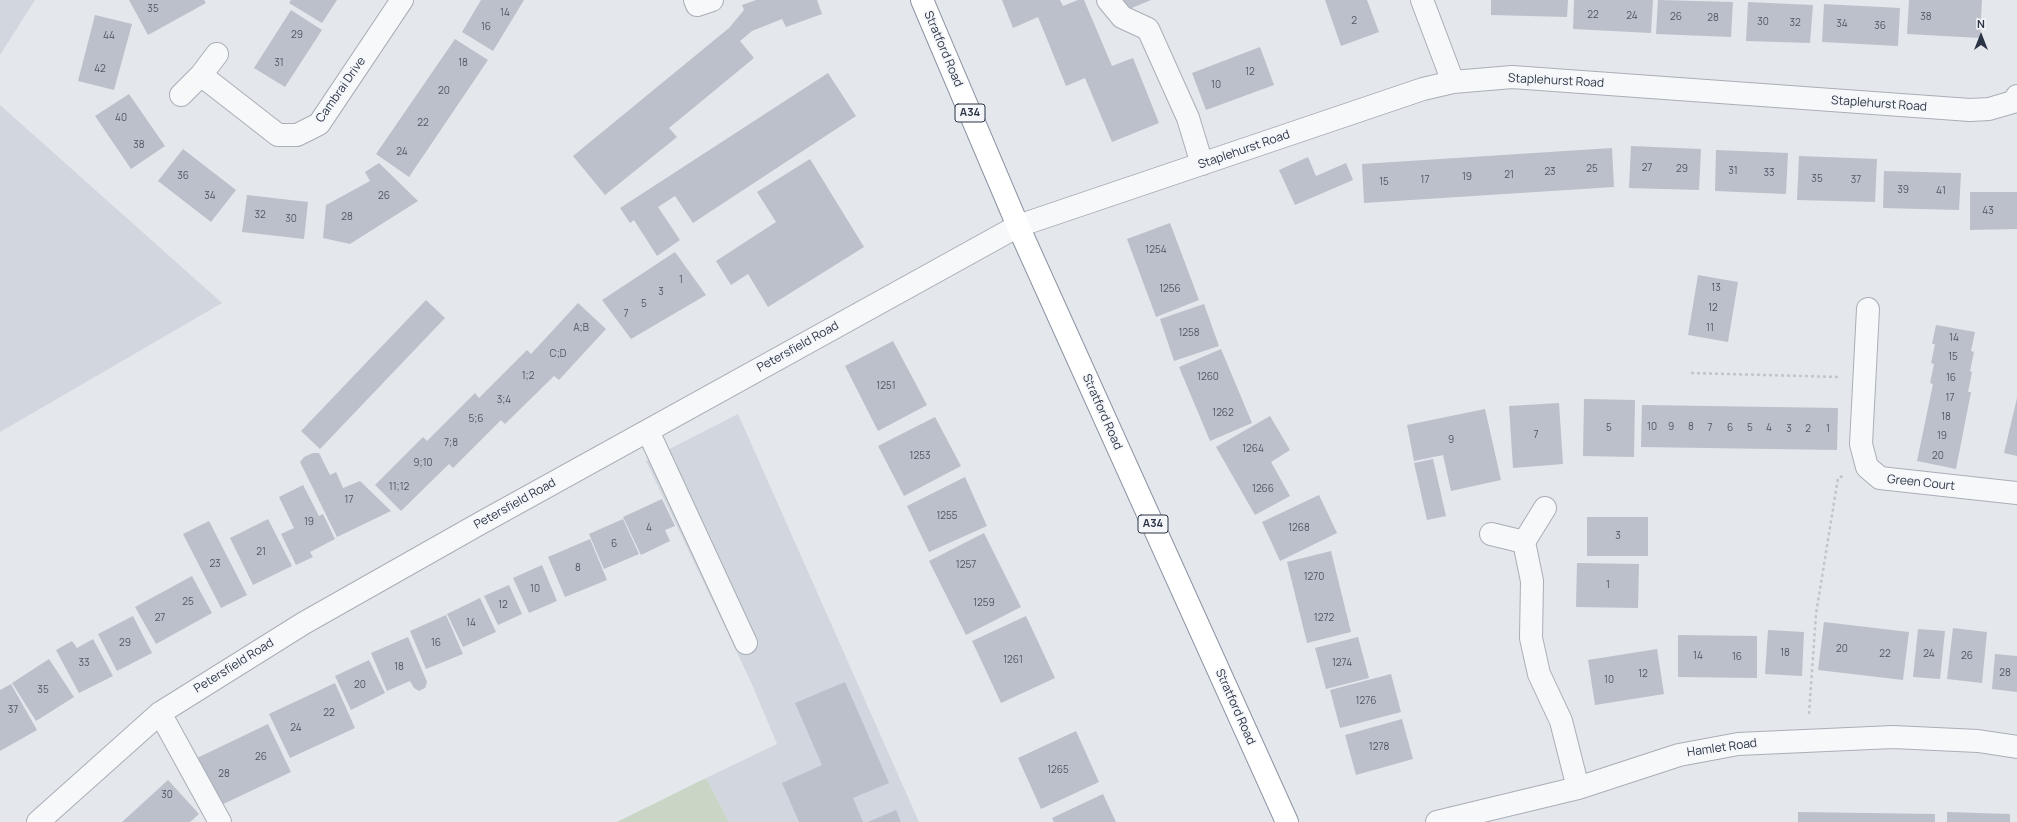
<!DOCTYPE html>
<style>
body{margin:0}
#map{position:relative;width:2017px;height:822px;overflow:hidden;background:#e4e7ec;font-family:Manrope,sans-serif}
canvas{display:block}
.north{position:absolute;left:1961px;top:16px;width:40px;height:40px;-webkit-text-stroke:3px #f4f6f9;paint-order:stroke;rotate:0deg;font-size:11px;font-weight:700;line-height:16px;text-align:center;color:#2b3445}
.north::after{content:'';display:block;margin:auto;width:14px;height:18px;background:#2b3445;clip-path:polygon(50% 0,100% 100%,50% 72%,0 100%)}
</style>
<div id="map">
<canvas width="2017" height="822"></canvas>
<div class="north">N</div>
</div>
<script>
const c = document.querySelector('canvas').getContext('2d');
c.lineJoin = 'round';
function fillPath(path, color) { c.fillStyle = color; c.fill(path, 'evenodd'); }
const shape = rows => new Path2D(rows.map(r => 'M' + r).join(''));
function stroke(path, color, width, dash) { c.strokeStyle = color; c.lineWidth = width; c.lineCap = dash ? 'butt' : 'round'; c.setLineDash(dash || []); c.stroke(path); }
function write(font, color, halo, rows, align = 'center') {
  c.font = font + ' Manrope,sans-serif'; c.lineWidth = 3.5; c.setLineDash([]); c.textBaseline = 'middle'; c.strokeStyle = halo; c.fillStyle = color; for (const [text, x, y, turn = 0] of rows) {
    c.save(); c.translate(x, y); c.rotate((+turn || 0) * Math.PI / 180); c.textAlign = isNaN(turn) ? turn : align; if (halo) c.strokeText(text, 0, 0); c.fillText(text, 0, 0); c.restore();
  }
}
const built = shape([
 [0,0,35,0,0,55],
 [0,105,222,303,0,432],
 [738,414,919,822,729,822,706,778,777,744,751,682,646,461]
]);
const green = shape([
 [706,778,729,822,617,822]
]);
const building = shape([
 [129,0,204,0,206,3,148,35],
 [291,0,337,0,322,23,289,3],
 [481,0,524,0,493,51,462,32],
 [756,0,817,0,822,14,786,27,782,19,752,31,740,41,754,58,669,128,677,137,605,195,573,156,729,28,744,10,742,5],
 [1002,0,1060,0,1063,6,1078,0,1084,0,1112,66,1133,58,1159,123,1112,142,1085,78,1066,86,1038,17,1013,28],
 [1123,0,1151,0,1127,10],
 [1325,0,1367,0,1379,32,1341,46],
 [1491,0,1568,0,1567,17,1491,15],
 [1574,0,1653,0,1651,33,1573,29],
 [1658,0,1733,2,1731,37,1656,34],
 [1909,0,1982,0,1980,38,1907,34],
 [1748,2,1813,5,1810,43,1746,41],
 [1824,4,1900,8,1898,46,1822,42],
 [291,10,322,30,285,87,254,68],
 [95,15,132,24,114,90,78,81],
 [455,39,488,60,409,177,376,154],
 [1260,47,1274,85,1206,110,1192,73],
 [828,73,856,116,693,223,675,196,658,207,680,240,657,256,634,220,630,223,620,208],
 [129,94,165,146,131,169,95,116],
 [1631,146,1701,149,1699,190,1629,188],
 [1612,148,1614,187,1364,203,1362,164],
 [183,149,236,190,211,222,158,181],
 [1716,150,1788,153,1786,194,1715,191],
 [1799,156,1877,159,1875,202,1797,200],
 [1308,157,1316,176,1346,163,1353,180,1295,205,1279,170],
 [810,159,864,247,768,307,748,274,731,285,716,261,776,222,757,192],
 [379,163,418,201,350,244,323,238,326,205,370,181,365,172],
 [1884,171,1961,173,1959,210,1883,208],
 [1970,192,2017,192,2017,229,1970,230],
 [247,195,308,202,304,239,242,232],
 [1170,223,1199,300,1156,317,1127,239],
 [675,252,706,295,631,339,602,300],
 [1698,275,1738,282,1728,342,1688,335],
 [426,300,445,318,320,449,301,431],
 [578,303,606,329,559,380,554,376,505,424,501,420,453,468,449,464,401,511,375,485,423,437,427,441,475,393,479,398,527,350,531,354],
 [1204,304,1219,346,1174,361,1160,319],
 [1936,325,1975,332,1971,351,1974,352,1970,371,1972,372,1968,392,1971,392,1956,469,1917,461,1933,384,1930,383,1934,364,1931,363,1935,344,1932,344],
 [893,341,927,405,878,431,845,366],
 [1221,349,1252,423,1210,441,1179,367],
 [2017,398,2017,456,2004,453],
 [1584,399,1635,400,1634,457,1583,456],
 [1559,403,1563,464,1513,468,1509,406],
 [1642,405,1838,408,1837,450,1641,447],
 [1485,409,1501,480,1451,491,1443,455,1414,461,1407,425],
 [1270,416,1290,450,1271,462,1290,496,1255,515,1216,447],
 [935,417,961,466,904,496,878,446],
 [313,453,319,453,330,475,336,472,343,488,360,481,391,511,337,537,300,462,304,457],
 [1433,459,1446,516,1427,520,1414,463],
 [965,477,987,526,929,552,907,506],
 [303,485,319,516,323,514,335,539,310,552,313,557,296,565,281,534,294,528,279,497],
 [1319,495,1337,533,1280,561,1262,522],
 [662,499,675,526,665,530,670,541,641,555,623,517],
 [1587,517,1648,517,1648,556,1587,556],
 [268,519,292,566,253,585,230,538],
 [623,519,639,554,604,569,589,534],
 [209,521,247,595,221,608,183,534],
 [984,533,1021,607,966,635,929,561],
 [590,539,607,580,565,597,548,557],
 [1331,551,1351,632,1307,643,1287,562],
 [1577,563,1639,564,1638,608,1576,607],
 [542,565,557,601,529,613,513,578],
 [192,576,212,613,156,644,135,607],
 [509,585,522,614,498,625,484,596],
 [480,598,496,632,463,647,447,614],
 [446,615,463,654,426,669,410,631],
 [133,616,152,653,117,671,98,634],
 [1026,616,1055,678,1001,703,972,641],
 [1824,622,1909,632,1903,680,1818,670],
 [1953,628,1987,632,1982,683,1947,679],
 [1918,629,1945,631,1940,679,1913,677],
 [1768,630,1804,632,1802,676,1765,674],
 [1678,635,1757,636,1757,678,1678,677],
 [408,637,427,682,425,688,419,691,414,688,410,681,387,691,371,653],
 [1358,637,1369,678,1326,689,1315,648],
 [93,639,113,676,79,693,56,650,72,641,77,648],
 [1657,649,1664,694,1595,705,1588,660],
 [1995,654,2017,656,2017,692,1992,689],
 [49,659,74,697,36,721,12,683],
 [369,660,385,693,351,710,335,676],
 [1391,674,1401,712,1340,728,1330,690],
 [845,682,889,783,853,798,863,822,799,822,782,783,822,765,795,703],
 [335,683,355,728,290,758,269,714],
 [11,684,37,730,0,751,0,690],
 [1402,719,1413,759,1356,775,1345,735],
 [268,724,291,772,217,807,195,759],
 [1076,731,1099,782,1041,809,1018,758],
 [168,780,199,814,190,822,122,822],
 [1103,794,1116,822,1054,822,1052,818],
 [896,810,901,822,868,822],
 [1798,812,1935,814,1935,822,1798,822],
 [1947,812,2010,814,2010,822,1947,822]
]);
const path = shape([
 [1691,373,1839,377],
 [1809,714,1816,614,1838,478,1843,476]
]);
const minor = shape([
 [695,0,697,5,712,0],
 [1108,0,1122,17,1148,29,1188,118,1202,164],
 [1422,0,1453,82],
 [201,75,278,135,297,135,319,124,402,0],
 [181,95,201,75,217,54],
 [1868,309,1861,444,1867,467,1880,478,2017,493],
 [648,431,746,643],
 [1491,534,1524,542,1545,508],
 [1524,542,1532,581,1531,638,1539,674,1561,721,1578,788],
 [160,713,220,822],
 [38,822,160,713,304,623,479,524,1018,226,1423,89,1453,82,1512,77,1970,110,1989,109,2013,102,2017,96],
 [1437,822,1578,788,1679,755,1738,744,1893,737,1978,741,2017,747]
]);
const highway = shape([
 [922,0,1018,226,1287,822]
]);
const numberNames = [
 ["35",153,9],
 ["14",505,13],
 ["22",1593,15],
 ["24",1632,16],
 ["26",1676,17],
 ["38",1926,17],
 ["28",1713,18],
 ["2",1354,21],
 ["30",1763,22],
 ["32",1795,23],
 ["34",1842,24],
 ["36",1880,26],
 ["16",486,27],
 ["29",297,35],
 ["44",109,36],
 ["31",279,63],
 ["18",463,63],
 ["42",100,69],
 ["12",1250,72],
 ["10",1216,85],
 ["20",444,91],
 ["40",121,118],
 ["22",423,123],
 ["38",139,145],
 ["24",402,152],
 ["27",1647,168],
 ["25",1592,169],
 ["29",1682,169],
 ["31",1733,171],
 ["23",1550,172],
 ["33",1769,173],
 ["21",1509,175],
 ["36",183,176],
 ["19",1467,177],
 ["35",1817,179],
 ["17",1425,180],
 ["37",1856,180],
 ["15",1384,182],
 ["39",1903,190],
 ["41",1941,191],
 ["34",210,196],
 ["26",384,196],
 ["43",1988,211],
 ["32",260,215],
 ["28",347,217],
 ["30",291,219],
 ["1254",1156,250],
 ["1",681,280],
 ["13",1716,288],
 ["1256",1170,289],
 ["3",661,292],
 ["5",644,304],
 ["12",1713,308],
 ["7",626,314],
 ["A;B",581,328],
 ["11",1710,328],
 ["1258",1189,333],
 ["14",1954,338],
 ["C;D",558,354],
 ["15",1953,357],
 ["1;2",528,376],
 ["1260",1208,377],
 ["16",1951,378],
 ["1251",886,386],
 ["17",1950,398],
 ["3;4",504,400],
 ["1262",1223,413],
 ["18",1946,417],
 ["5;6",476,419],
 ["10",1652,427],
 ["9",1671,427],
 ["8",1691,427],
 ["5",1609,428],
 ["7",1710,428],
 ["6",1730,428],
 ["5",1750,428],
 ["4",1769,428],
 ["3",1789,429],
 ["2",1808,429],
 ["1",1828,429],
 ["7",1536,435],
 ["19",1942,436],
 ["9",1451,440],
 ["7;8",451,443],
 ["1264",1253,449],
 ["1253",920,456],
 ["20",1938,456],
 ["9;10",423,463],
 ["11;12",399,487],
 ["1266",1263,489],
 ["17",349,500],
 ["1255",947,516],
 ["19",309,522],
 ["4",649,528],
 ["1268",1299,528],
 ["3",1618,536],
 ["6",614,544],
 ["21",261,552],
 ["23",215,564],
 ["1257",966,565],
 ["8",578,568],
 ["1270",1314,577],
 ["1",1608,585],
 ["10",535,589],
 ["25",188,602],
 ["1259",984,603],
 ["12",503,605],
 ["27",160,618],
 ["1272",1324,618],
 ["14",471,623],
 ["29",125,643],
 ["16",436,643],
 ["20",1842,649],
 ["18",1785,653],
 ["22",1885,654],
 ["24",1929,654],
 ["14",1698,656],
 ["26",1967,656],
 ["16",1737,657],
 ["1261",1013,660],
 ["33",84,663],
 ["1274",1342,663],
 ["18",399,667],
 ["28",2005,673],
 ["12",1643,674],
 ["10",1609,680],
 ["20",360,685],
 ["35",43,690],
 ["1276",1366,701],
 ["37",13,710],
 ["22",329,713],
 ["24",296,728],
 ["1278",1379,747],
 ["26",261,757],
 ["1265",1058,770],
 ["28",224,774],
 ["30",167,795]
];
const shields = [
 [970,113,30],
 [1153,524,30]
];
const shieldNames = [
 ["A34",970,113],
 ["A34",1153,524]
];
const streetNames = [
 ["Stratford Road",943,49,67],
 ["Staplehurst Road",1556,81,3],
 ["Cambrai Drive",341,90,-55],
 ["Staplehurst Road",1879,104,4],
 ["Staplehurst Road",1244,150,-19],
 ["Petersfield Road",798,347,-29],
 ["Stratford Road",1102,412,66],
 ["Green Court",1921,483,6],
 ["Petersfield Road",515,504,-29],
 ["Petersfield Road",234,666,-32],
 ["Stratford Road",1235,707,66],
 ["Hamlet Road",1722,748,-8]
];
fillPath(built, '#d2d6de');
fillPath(green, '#c9d6c5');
fillPath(building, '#bbc0ca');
stroke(minor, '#a9aeb7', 24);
stroke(highway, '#8b94a3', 24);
stroke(path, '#c2c5cb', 2.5, [3, 3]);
stroke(minor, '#f7f8fa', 22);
stroke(highway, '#fff', 22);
write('10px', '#4f5766', null, numberNames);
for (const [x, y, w] of shields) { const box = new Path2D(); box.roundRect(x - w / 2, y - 9, w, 18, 3); c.fillStyle = '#f4f6f9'; c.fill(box); stroke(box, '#2b3445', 1); }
write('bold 11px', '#2b3445', null, shieldNames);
write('12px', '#2b3445', '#f4f6f9', streetNames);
</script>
